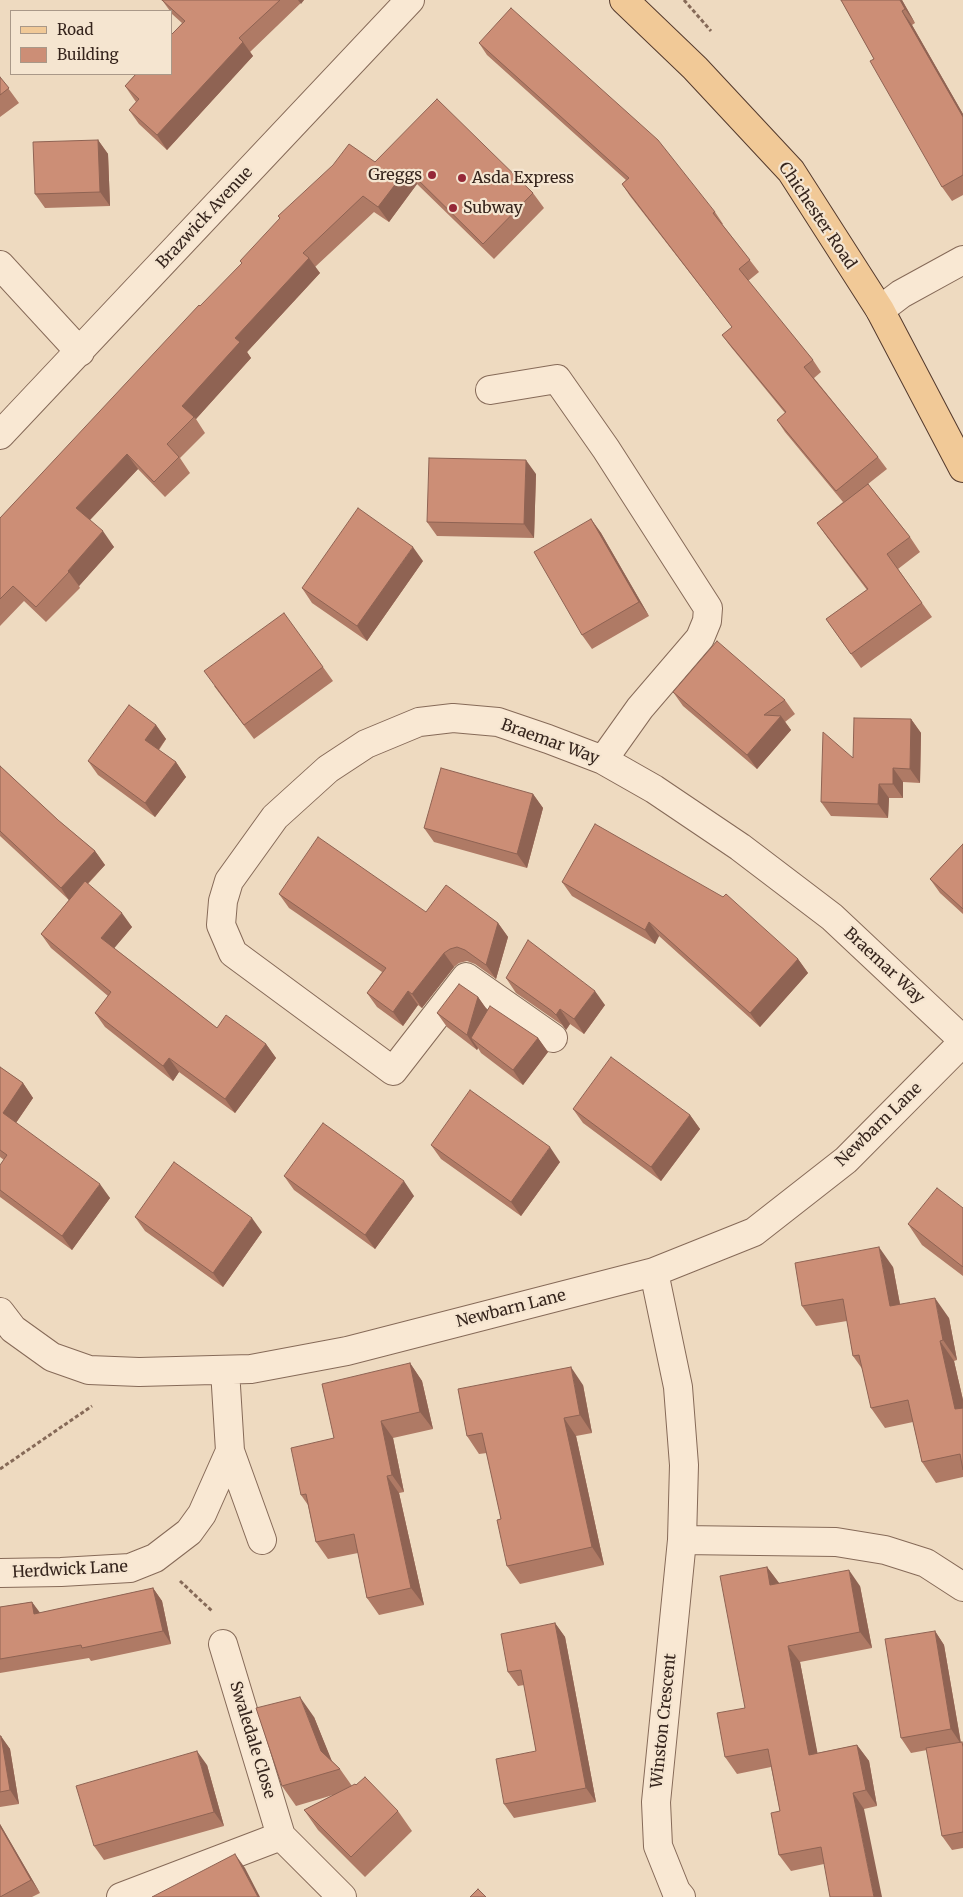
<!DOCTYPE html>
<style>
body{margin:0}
#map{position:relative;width:963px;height:1897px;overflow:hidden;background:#eedac0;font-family:Merriweather,serif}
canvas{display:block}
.legend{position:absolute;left:10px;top:10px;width:162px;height:65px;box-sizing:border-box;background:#f5e5d0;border:1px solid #a99888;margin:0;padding:6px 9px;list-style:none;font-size:15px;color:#36251d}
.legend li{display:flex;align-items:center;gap:10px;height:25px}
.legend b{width:25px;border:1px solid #a99888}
</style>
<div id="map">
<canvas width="963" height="1897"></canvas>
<ul class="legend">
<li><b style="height:6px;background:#f1c997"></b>Road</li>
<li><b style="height:14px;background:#cc8e76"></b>Building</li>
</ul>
</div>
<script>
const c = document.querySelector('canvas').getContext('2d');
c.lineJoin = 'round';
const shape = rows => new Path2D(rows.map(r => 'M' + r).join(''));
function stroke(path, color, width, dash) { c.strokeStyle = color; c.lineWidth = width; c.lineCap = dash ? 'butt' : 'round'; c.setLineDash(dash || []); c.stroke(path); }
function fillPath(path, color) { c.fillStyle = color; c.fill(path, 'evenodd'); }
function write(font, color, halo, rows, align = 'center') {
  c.font = font + ' Merriweather,serif'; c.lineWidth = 4.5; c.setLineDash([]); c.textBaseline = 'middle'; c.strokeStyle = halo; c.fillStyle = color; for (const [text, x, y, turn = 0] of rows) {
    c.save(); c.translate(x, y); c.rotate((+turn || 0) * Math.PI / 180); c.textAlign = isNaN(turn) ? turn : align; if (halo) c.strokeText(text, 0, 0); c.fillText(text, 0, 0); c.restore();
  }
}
const path = shape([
 [684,0,711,31],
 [0,1469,92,1406],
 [180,1581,212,1611]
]);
const minor = shape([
 [0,265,80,352],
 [880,310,901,294,963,260],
 [490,390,557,379,606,449,708,608,707,621,700,638,640,708,603,760],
 [0,435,410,0],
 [553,1038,466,977,393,1071,233,953,221,925,223,901,229,881,275,817,328,769,366,744,419,722,453,718,498,722,548,739,603,760,654,789,740,847,832,917,963,1040],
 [654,1272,678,1387,684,1465,682,1540,656,1802,658,1846,676,1891,681,1897],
 [0,1312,13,1329,52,1357,89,1370,139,1372,251,1369,347,1351,654,1272,754,1232,846,1160,963,1042],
 [225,1370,230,1451,262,1540],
 [682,1540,836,1542,885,1550,926,1563,963,1587],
 [0,1573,61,1572,130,1568,155,1558,189,1532,202,1514,230,1451],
 [281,1836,342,1897],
 [121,1897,281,1836,223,1644]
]);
const major = shape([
 [624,0,695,68,791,171,880,310,963,468]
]);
const wall = shape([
 [162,0,304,0,250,52,253,56,167,150,139,124,129,110,136,102,125,86,182,23,172,14,171,11,170,11],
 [841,0,902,0,915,23,912,25,963,114,963,195,952,201,942,187,874,59],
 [479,43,715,212,723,224,722,224,759,272,748,281,813,360,821,372,814,378,878,457,887,469,868,484,910,537,920,552,898,569,932,617,861,668,826,619,867,590,827,537,817,523,843,502,785,432,777,420,785,413,731,347,722,335,732,327,630,196,622,184,626,180,487,55],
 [0,77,19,103,0,117],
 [98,140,108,154,110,206,45,208,35,194],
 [375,162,533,193,544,208,494,259,417,184,389,222,374,212,315,267,320,273,247,352,251,358,196,419,205,433,180,458,190,473,165,497,138,469,90,520,114,547,79,586,80,588,46,622,24,601,0,626,0,518,200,306],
 [536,474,534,538,437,536,427,522],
 [591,519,601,533,649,616,592,649,582,635],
 [423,561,367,641,312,603,302,588],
 [323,667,333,681,254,739,214,686],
 [673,692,785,700,795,714,785,722,791,730,757,769,683,706],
 [911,719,921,733,920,783,903,782,903,798,889,798,888,818,831,816,821,802,853,758],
 [156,725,166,739,159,750,176,762,186,777,155,817,98,775,88,761],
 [0,766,58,820,95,851,105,865,88,884,132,927,114,948,217,1028,266,1044,276,1058,235,1113,179,1072,173,1081,105,1027,95,1013,108,996,51,948,41,934,69,900,0,836],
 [533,794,543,808,527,868,434,842,424,828],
 [963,844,963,914,940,893,930,879],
 [562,882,723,897,798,959,808,973,760,1027,659,936,655,944,572,896],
 [279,894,426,912,498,923,508,937,496,979,475,964,467,961,459,963,454,967,422,1008,418,1005,403,1026,377,1007,367,993,382,972,289,908],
 [506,978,605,1005,584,1034,570,1024,566,1030,562,1025,516,993],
 [478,997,487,1010,538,1038,548,1052,523,1085,481,1053,478,1048,477,1050,447,1027,437,1013],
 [0,1067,23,1083,33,1098,16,1123,110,1198,72,1250,0,1197,0,1165,4,1160,0,1157],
 [573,1109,690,1115,700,1129,661,1181,583,1123],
 [431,1145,560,1162,521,1216,441,1159],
 [284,1176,414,1196,375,1249,294,1190],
 [963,1208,963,1276,922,1245,908,1224],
 [135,1217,262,1232,223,1287,145,1231],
 [893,1267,900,1304,949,1318,957,1360,954,1361,963,1400,963,1477,936,1483,922,1462,913,1422,885,1428,871,1408,863,1370,853,1356,847,1321,816,1326,802,1306],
 [410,1363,422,1381,433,1429,393,1438,404,1492,399,1493,424,1605,379,1615,367,1598,358,1553,328,1559,316,1542,308,1505,301,1495,334,1438],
 [583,1385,592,1433,576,1436,604,1565,520,1584,507,1566,501,1519,487,1453,479,1454,467,1436],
 [767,1567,779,1583,860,1586,872,1648,800,1662,817,1753,857,1745,869,1761,877,1806,864,1809,824,1864,791,1871,779,1855,780,1811,771,1767,737,1774,725,1757,745,1708],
 [153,1588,162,1601,171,1644,91,1661,89,1658,0,1673,0,1607,32,1602,39,1613],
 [555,1623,565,1637,596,1802,514,1818,504,1804,536,1751,524,1685,518,1686,508,1672],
 [935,1631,944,1645,961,1743,962,1742,963,1744,963,1848,952,1850,942,1836,927,1750,911,1753,901,1738],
 [314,1717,331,1760,340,1769,352,1786,398,1811,412,1831,365,1877,318,1830,304,1810,333,1795,296,1806,282,1786],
 [0,1736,10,1749,19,1804,0,1807],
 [207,1765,224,1826,104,1860,94,1846],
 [0,1824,40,1893,32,1897,0,1897]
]);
const shadedWall = shape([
 [298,0,304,0,301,4],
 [900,0,902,0,915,23,905,9],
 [902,11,912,25,963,114,963,117],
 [243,42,253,56,167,150,157,135],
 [98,140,108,154,110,206,100,192],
 [407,169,417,184,389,222,378,207],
 [309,258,320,273,247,352,251,358,196,419,182,406,235,338],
 [127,454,138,469,87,523,76,508],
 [526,460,536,474,534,538,524,524],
 [591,519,601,533,649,616,639,602],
 [103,531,114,547,79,586,68,571],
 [413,547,423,561,367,641,357,626],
 [781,716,791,730,757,769,747,755],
 [911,719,921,733,920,783,910,769],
 [156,725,166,739,155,754,145,740],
 [176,762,186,777,155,817,145,803],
 [893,768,903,782,903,798,893,784],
 [879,784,889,798,888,818,878,804],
 [533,794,543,808,527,868,517,854],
 [95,851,105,865,70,902,61,888],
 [122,913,132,927,111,952,101,938],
 [649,922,659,936,655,944,645,930],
 [498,923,508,937,496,979,486,965],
 [444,953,454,967,422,1008,412,994],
 [798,959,808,973,760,1027,750,1013],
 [408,991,418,1005,403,1026,393,1012],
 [595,991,605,1005,584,1034,574,1019],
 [478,997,488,1011,471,1038,478,1048,477,1050,467,1035],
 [560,1009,570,1024,566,1030,556,1015],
 [538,1038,548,1052,523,1085,513,1070],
 [266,1044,276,1058,235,1113,225,1099],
 [169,1058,179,1072,173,1081,163,1066],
 [23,1083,33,1098,13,1127,3,1113],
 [690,1115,700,1129,661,1181,651,1167],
 [550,1147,560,1162,521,1216,511,1202],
 [404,1181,414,1196,375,1249,365,1235],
 [100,1184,110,1198,72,1250,62,1236],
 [252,1218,262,1232,223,1287,213,1273],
 [879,1247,893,1267,904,1326,890,1306],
 [935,1298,949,1318,957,1360,943,1340],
 [940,1341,954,1361,963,1400,963,1420,955,1409],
 [410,1363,422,1381,433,1429,420,1412],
 [571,1367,583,1385,592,1433,580,1415],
 [564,1418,576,1436,604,1565,592,1547],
 [381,1421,393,1438,404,1492,392,1475],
 [387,1476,399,1493,424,1605,411,1588],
 [767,1567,779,1583,770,1585],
 [849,1570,860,1586,872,1648,860,1632],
 [153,1588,162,1601,171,1644,163,1631],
 [32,1602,41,1614,34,1614],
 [555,1623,565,1637,596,1802,586,1788],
 [935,1631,944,1645,961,1744,951,1729],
 [788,1646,800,1662,821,1771,809,1755],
 [300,1697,314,1717,336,1771,321,1751],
 [1,1736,10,1749,19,1804,10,1790],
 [857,1745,869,1761,877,1806,866,1790],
 [197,1751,207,1765,224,1826,214,1812],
 [853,1793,864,1809,882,1897,874,1897],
 [0,1824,40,1893,31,1880,0,1826],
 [235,1854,245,1868,260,1897,258,1897]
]);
const building = shape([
 [162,0,280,0,239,38,243,42,157,135,129,110,139,99,125,86,136,74,171,74,171,35,185,21,162,0],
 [841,0,900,0,905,9,902,11,963,117,963,175,942,187,870,61,874,59,841,0],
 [511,8,658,140,715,212,713,213,750,260,739,269,813,360,804,367,878,457,836,491,777,420,786,412,722,335,732,327,622,184,629,178,479,43,511,8],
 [0,77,9,88,0,95,0,77],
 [437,99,533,193,483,244,407,169,378,207,363,196,303,253,309,258,235,338,240,342,182,406,194,417,167,444,179,457,154,482,127,454,76,508,103,531,68,571,69,572,36,607,13,586,0,599,0,518,199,305,200,306,242,263,240,261,280,218,278,216,333,165,349,144,375,162,437,99],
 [98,140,100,192,35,194,33,142,98,140],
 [429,458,526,460,524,524,427,522,429,458],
 [868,484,910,537,887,554,922,603,851,654,826,619,868,589,817,523,868,484],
 [358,508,413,547,357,626,302,588,358,508],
 [591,519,639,602,582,635,534,552,591,519],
 [284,613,323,667,244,725,204,671,284,613],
 [717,641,785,700,764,715,781,716,747,755,673,692,717,641],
 [129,705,156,725,145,740,176,762,145,803,88,761,129,705],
 [854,718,911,719,910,769,893,768,893,784,879,784,878,804,821,802,823,732,853,758,854,718],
 [0,766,58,820,95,851,61,888,0,831,0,766],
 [441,768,533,794,517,854,424,828,441,768],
 [595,824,723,897,726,894,798,959,750,1013,649,922,645,930,562,882,595,824],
 [318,837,426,912,446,885,498,923,486,965,465,950,457,947,450,949,444,953,412,994,408,991,393,1012,367,993,386,968,279,894,318,837],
 [963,844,963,909,930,879,963,844],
 [85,881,122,913,101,938,217,1028,226,1015,266,1044,225,1099,169,1058,163,1066,95,1013,111,992,41,934,85,881],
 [528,940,595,991,574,1019,560,1009,556,1015,552,1011,506,978,528,940],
 [459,984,478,997,467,1035,437,1013,459,984],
 [490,1006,538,1038,513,1070,471,1038,490,1006],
 [611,1057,690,1115,651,1167,573,1109,611,1057],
 [0,1067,23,1083,3,1113,100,1184,62,1236,0,1190,0,1165,7,1155,0,1150,0,1067],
 [470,1090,550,1147,511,1202,431,1145,470,1090],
 [323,1123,404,1181,365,1235,284,1176,323,1123],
 [174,1162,252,1218,213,1273,135,1217,174,1162],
 [937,1188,963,1208,963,1267,908,1224,937,1188],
 [879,1247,890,1306,935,1298,943,1340,940,1341,955,1409,963,1408,963,1470,960,1454,922,1462,908,1400,871,1408,859,1355,853,1356,843,1299,802,1306,795,1263,879,1247],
 [410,1363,420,1412,381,1421,392,1475,387,1476,411,1588,367,1598,354,1534,316,1542,306,1494,301,1495,291,1448,334,1438,322,1384,410,1363],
 [571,1367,580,1415,564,1418,592,1547,507,1566,497,1520,501,1519,482,1433,467,1436,458,1389,571,1367],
 [767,1567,770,1585,849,1570,860,1632,788,1646,809,1755,857,1745,866,1790,853,1793,874,1897,830,1897,821,1847,779,1855,771,1813,780,1811,768,1749,725,1757,717,1713,745,1708,720,1576,767,1567],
 [153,1588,163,1631,82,1648,81,1645,0,1659,0,1607,32,1602,34,1614,153,1588],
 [555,1623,586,1788,504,1804,496,1759,536,1751,521,1670,508,1672,501,1634,555,1623],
 [935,1631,951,1729,901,1738,885,1639,935,1631],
 [300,1697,321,1751,340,1769,282,1786,256,1708,300,1697],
 [0,1736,1,1736,10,1790,0,1792,0,1736],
 [962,1742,963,1747,963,1832,942,1836,926,1748,962,1742],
 [197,1751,214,1812,94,1846,76,1786,197,1751],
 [365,1777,398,1811,351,1857,304,1810,355,1784,356,1785,365,1777],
 [0,1826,31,1880,0,1897,0,1826],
 [235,1854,258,1897,152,1897,235,1854],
 [478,1889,486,1897,470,1897,478,1889]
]);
const markers = [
 [432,175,5,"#952838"],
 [462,178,5,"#952838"],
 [453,208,5,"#952838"]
];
const poiNames = [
 ["Greggs",422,175,"right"],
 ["Asda Express",472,178],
 ["Subway",463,208]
];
const streetNames = [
 ["Chichester Road",817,216,56],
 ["Brazwick Avenue",205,218,-47],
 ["Braemar Way",550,742,20],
 ["Braemar Way",884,966,43],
 ["Newbarn Lane",879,1125,-44],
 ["Newbarn Lane",511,1309,-14],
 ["Herdwick Lane",70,1570,-3],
 ["Winston Crescent",664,1721,-84],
 ["Swaledale Close",252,1740,73]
];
stroke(minor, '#866a58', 30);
stroke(major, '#543a2d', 30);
stroke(path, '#866a58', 3, [4, 2.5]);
stroke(minor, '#f9e8d3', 28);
stroke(major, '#f1c997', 28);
fillPath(wall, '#af7a65');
fillPath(shadedWall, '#8f6353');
fillPath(building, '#cc8e76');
stroke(building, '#8f6353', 1);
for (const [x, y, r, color] of markers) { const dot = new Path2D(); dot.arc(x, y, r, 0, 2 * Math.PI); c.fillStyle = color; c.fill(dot); stroke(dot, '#f5e5d0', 2); }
write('16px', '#36251d', '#f5e5d0', poiNames, 'left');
write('16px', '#36251d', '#f5e5d0', streetNames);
</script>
